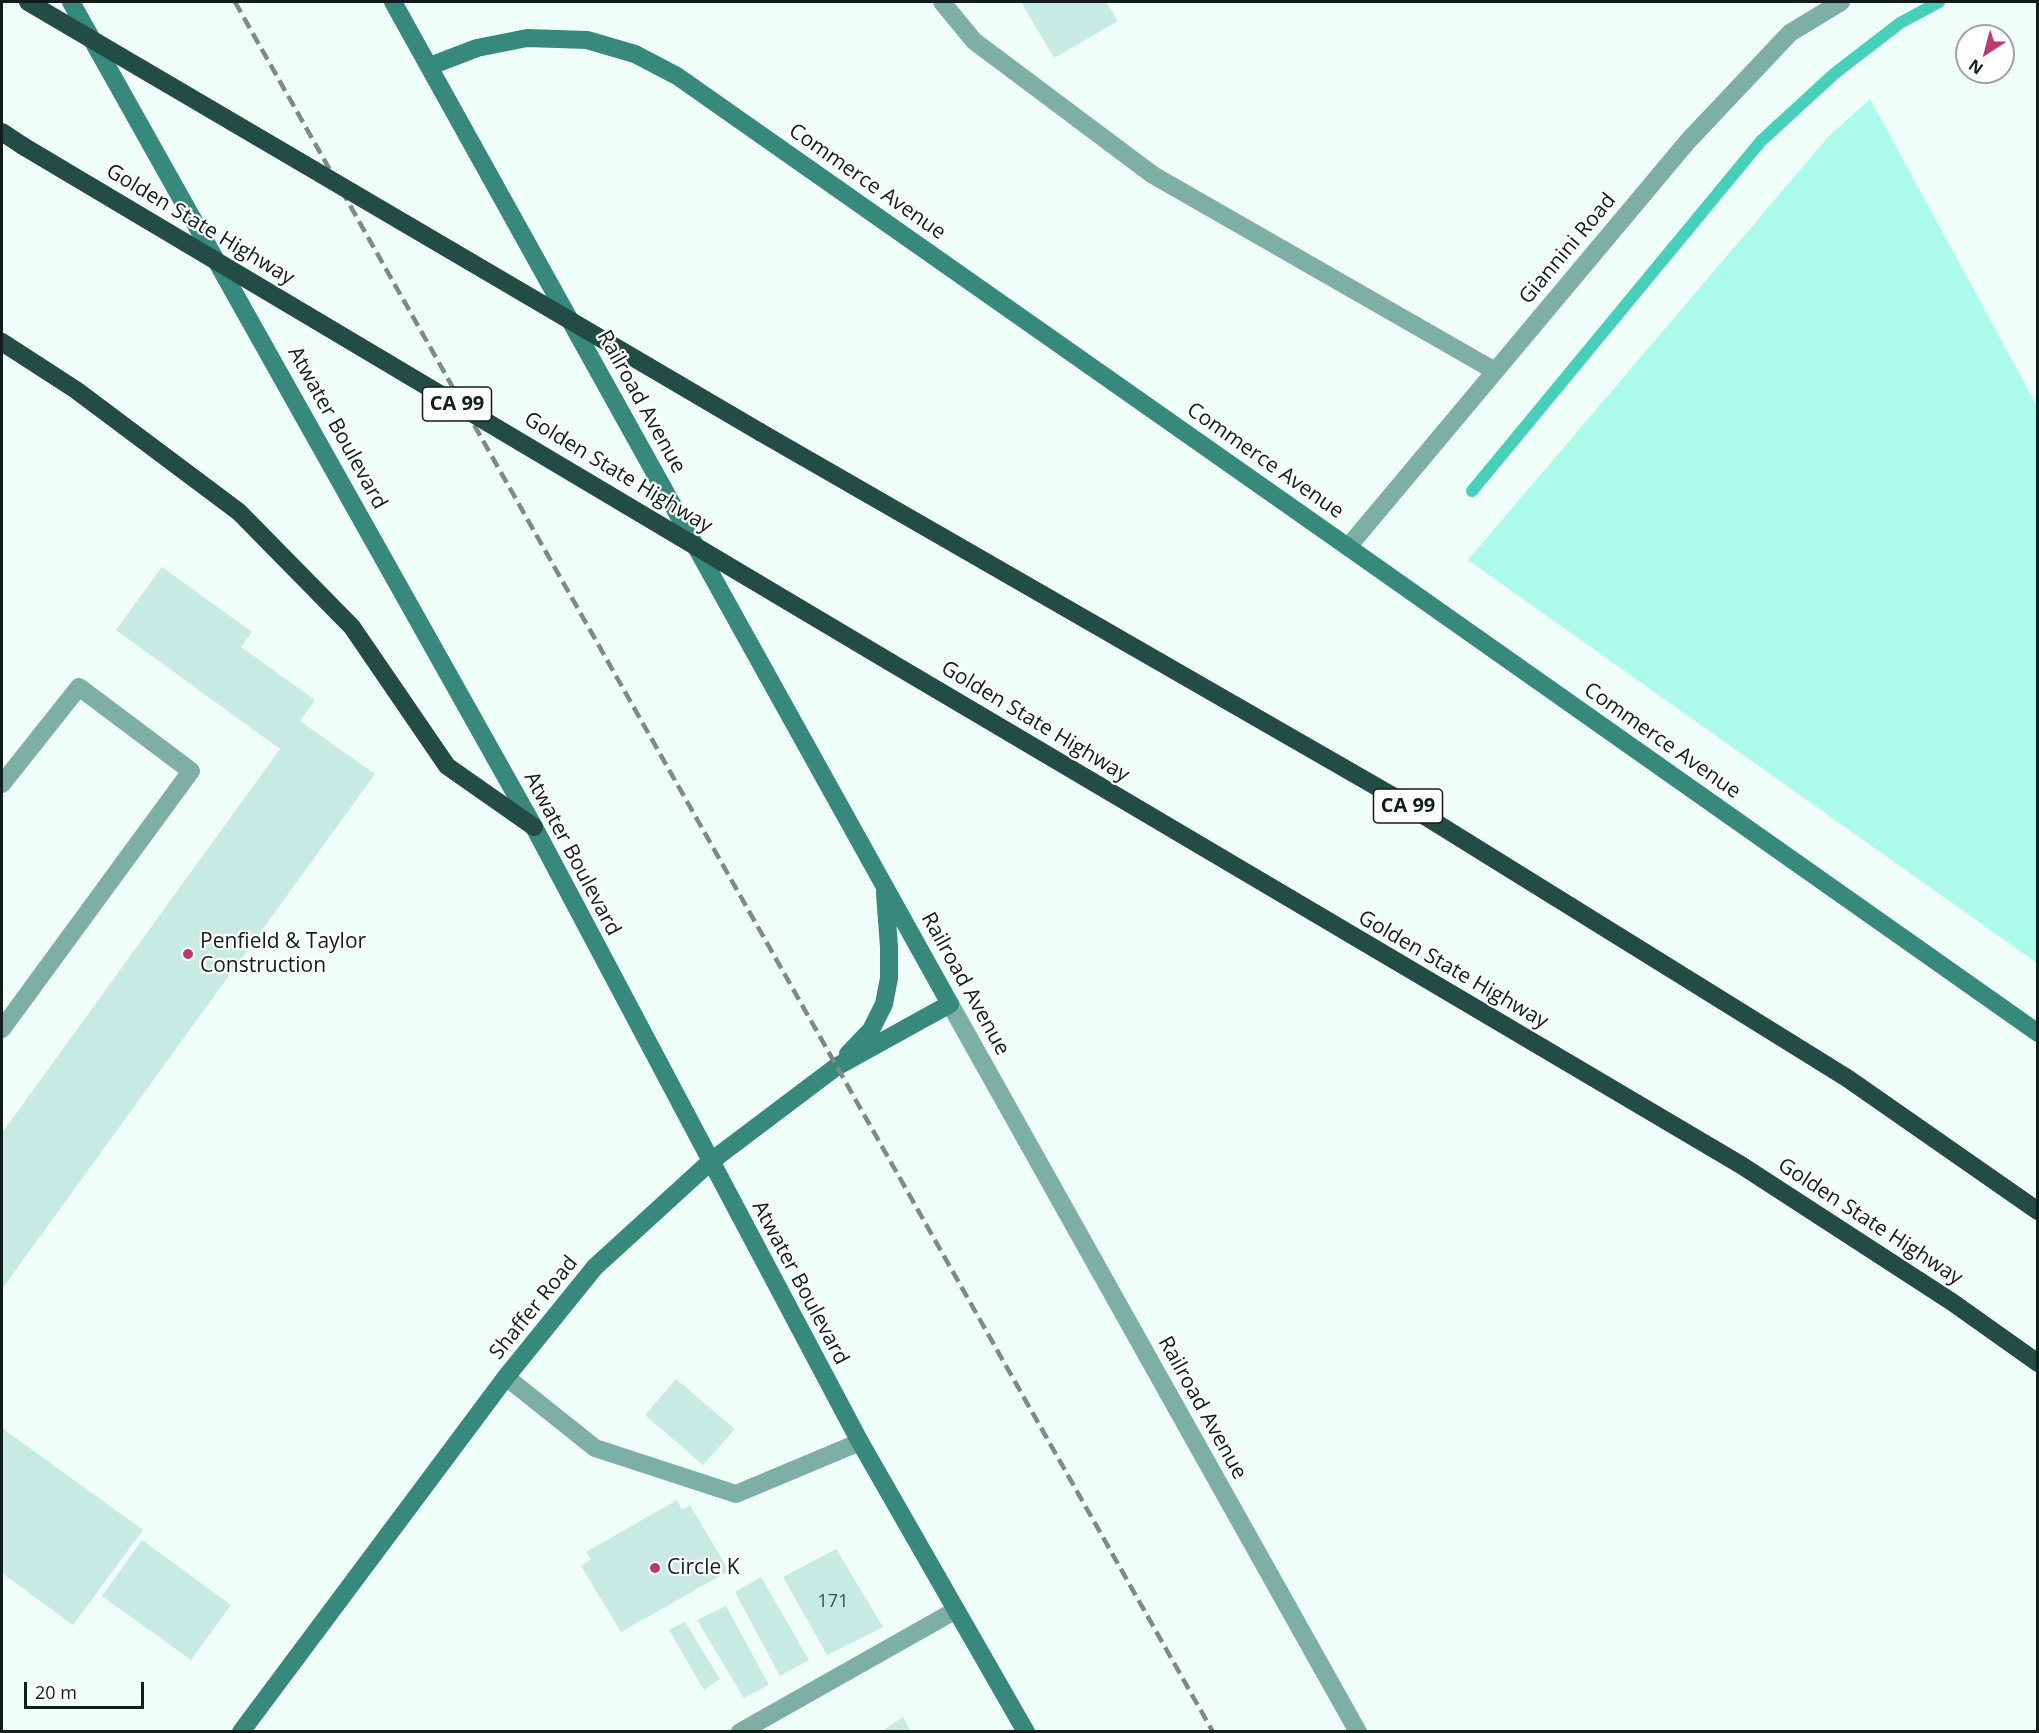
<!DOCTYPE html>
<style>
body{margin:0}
#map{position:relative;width:2039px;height:1733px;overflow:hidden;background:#f0fefa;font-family:"Open Sans",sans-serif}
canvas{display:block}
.frame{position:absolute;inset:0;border:3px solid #101d1a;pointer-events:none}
.north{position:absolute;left:1955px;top:24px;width:60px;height:60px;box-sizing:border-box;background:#fff;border:2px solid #9fa5a3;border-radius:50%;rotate:216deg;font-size:16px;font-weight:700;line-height:24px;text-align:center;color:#101d1a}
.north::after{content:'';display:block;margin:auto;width:21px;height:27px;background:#c03670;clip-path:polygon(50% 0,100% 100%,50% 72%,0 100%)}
.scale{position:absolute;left:24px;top:1682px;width:120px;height:27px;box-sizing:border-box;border:3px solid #101d1a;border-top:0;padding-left:8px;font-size:18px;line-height:21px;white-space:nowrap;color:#101d1a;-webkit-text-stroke:4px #fff;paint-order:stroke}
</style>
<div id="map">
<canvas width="2039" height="1733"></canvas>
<div class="frame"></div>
<div class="north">N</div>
<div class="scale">20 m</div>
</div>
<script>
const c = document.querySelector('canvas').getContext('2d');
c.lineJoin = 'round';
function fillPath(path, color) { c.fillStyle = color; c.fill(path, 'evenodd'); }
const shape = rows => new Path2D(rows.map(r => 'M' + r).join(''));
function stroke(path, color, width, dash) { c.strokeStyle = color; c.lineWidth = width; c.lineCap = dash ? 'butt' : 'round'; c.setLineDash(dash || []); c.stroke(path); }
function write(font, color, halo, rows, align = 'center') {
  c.font = font + ' "Open Sans",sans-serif'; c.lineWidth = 4.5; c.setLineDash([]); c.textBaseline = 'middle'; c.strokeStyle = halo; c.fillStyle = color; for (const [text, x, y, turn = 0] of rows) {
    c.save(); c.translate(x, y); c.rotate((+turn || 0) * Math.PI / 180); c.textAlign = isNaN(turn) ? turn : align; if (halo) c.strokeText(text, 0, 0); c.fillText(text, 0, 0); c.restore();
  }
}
const green = shape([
 [1870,99,2037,406,2037,963,1468,560,1828,137]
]);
const stream = shape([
 [1472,491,1761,141,1834,74,1900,23,1939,2]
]);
const building = shape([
 [1021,2,1106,2,1118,21,1054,58],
 [162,567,252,632,241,647,315,700,300,721,375,774,2,1289,2,1133,280,749,116,630],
 [676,1379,735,1429,703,1465,645,1415],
 [2,1428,143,1530,73,1625,2,1573],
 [677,1500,682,1510,690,1505,729,1571,621,1632,581,1566,591,1559,586,1552],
 [142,1540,231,1605,191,1660,102,1596],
 [836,1549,883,1627,827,1655,783,1577],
 [761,1577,809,1660,780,1676,735,1592],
 [726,1606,769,1685,744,1698,697,1620],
 [685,1622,720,1679,704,1690,669,1630],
 [903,1717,911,1732,881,1732]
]);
const lane = shape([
 [942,2,974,41,1153,175,1495,371],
 [2,784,79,687,191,771,2,1029],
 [506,1377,595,1448,736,1494,860,1442],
 [740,1732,956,1610]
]);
const street = shape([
 [1348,547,1688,141,1790,33,1841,2],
 [950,1004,1358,1732]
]);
const secondary = shape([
 [71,2,534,827,860,1442,1026,1732],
 [430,66,477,48,527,38,587,40,635,54,677,76,1348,547,2038,1033],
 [848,1054,871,1030,884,1004,889,978,889,947,885,893],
 [241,1732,506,1377,595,1267,710,1162,836,1067,950,1004,393,2]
]);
const highway = shape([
 [2,132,23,146],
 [2,342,76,390,239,512,352,627,447,766,534,827],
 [760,432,1391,795,1847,1078,2038,1211],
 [890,662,1741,1165,1952,1302,2038,1363]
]);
const rail = shape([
 [235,2,1213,1732]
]);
const highwayBridge = shape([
 [28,2,760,432],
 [23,146,890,662]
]);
const markers = [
 [188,954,6,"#c03670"],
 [655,1568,6,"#c03670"]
];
const numberNames = [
 ["171",833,1602]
];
const shields = [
 [457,404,69],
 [1408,806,69]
];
const shieldNames = [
 ["CA 99",457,404],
 ["CA 99",1408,806]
];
const streetNames = [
 ["Commerce Avenue",867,182,35],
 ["Golden State Highway",200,225,31],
 ["Giannini Road",1568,249,-50],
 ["Railroad Avenue",641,402,61],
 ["Atwater Boulevard",337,428,61],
 ["Commerce Avenue",1265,461,35],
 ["Golden State Highway",618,473,31],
 ["Golden State Highway",1035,722,31],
 ["Commerce Avenue",1662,741,35],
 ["Atwater Boulevard",572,854,62],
 ["Golden State Highway",1453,970,30],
 ["Railroad Avenue",965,984,61],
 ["Golden State Highway",1870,1222,33],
 ["Atwater Boulevard",800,1283,62],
 ["Shaffer Road",534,1308,-51],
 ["Railroad Avenue",1202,1408,61]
];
const poiNames = [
 ["Penfield & Taylor",200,942],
 ["Construction",200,966],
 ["Circle K",667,1568]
];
fillPath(green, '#acfbea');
stroke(stream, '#47d0b9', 12);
fillPath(building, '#c7eae2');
stroke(lane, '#7dafa4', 18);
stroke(street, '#7dafa4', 18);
stroke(secondary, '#37897b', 18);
stroke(highway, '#234c44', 18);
stroke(rail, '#7d8b87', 4.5, [12, 6]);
stroke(highwayBridge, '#234c44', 18);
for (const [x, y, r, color] of markers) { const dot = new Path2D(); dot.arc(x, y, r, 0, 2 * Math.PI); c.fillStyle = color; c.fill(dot); stroke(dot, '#fff', 2); }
write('18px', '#3e504c', null, numberNames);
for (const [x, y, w] of shields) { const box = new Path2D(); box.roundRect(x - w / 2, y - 17, w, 34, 4.5); c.fillStyle = '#fff'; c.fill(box); stroke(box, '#101d1a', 1.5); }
write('bold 20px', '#101d1a', null, shieldNames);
write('21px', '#101d1a', '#fff', streetNames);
write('21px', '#101d1a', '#fff', poiNames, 'left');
</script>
